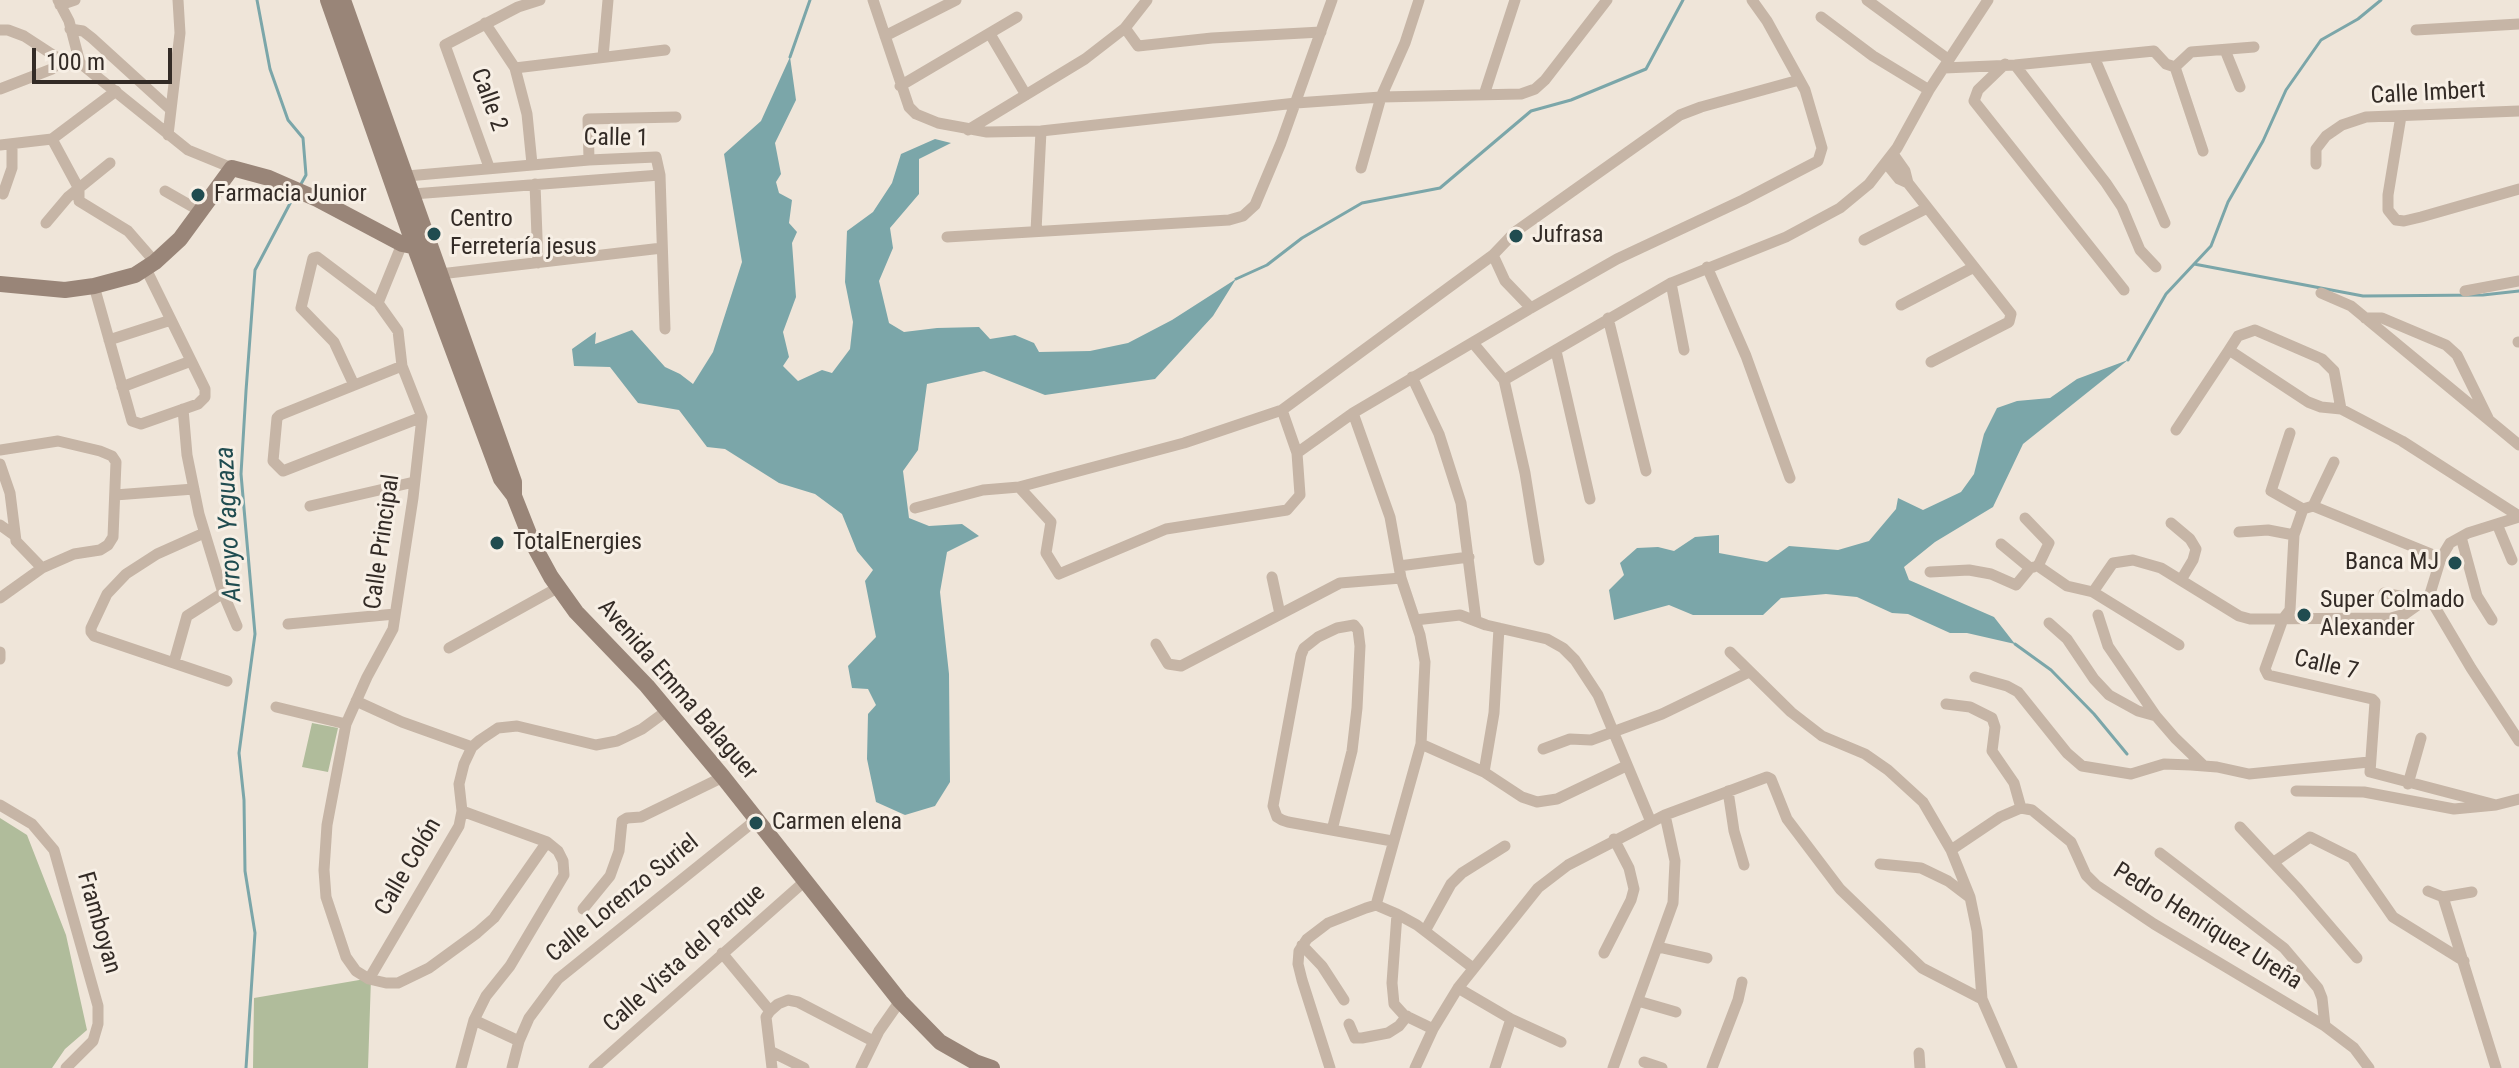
<!DOCTYPE html>
<meta charset="utf-8">
<style>
body{margin:0}
#map{position:relative;width:2519px;height:1068px;overflow:hidden;background:#efe5d9;font-family:"Roboto Condensed",sans-serif}
canvas{display:block}
.scale{position:absolute;left:32px;top:48px;width:140px;height:36px;box-sizing:border-box;border:4px solid #332b26;border-top:0;padding-left:10px;font-size:24px;line-height:28px;white-space:nowrap;color:#332b26;-webkit-text-stroke:6px #f7efe5;paint-order:stroke}
</style>
<div id="map">
<canvas width="2519" height="1068"></canvas>
<div class="scale">100 m</div>
</div>
<script>
const c = document.querySelector('canvas').getContext('2d');
c.lineJoin = 'round';
function fillPath(path, color) { c.fillStyle = color; c.fill(path, 'evenodd'); }
const shape = rows => new Path2D(rows.map(r => 'M' + r).join(''));
function stroke(path, color, width, dash) { c.strokeStyle = color; c.lineWidth = width; c.lineCap = dash ? 'butt' : 'round'; c.setLineDash(dash || []); c.stroke(path); }
function write(font, color, halo, rows, align = 'center') {
  c.font = font + ' "Roboto Condensed",sans-serif'; c.lineWidth = 6; c.setLineDash([]); c.textBaseline = 'middle'; c.strokeStyle = halo; c.fillStyle = color; for (const [text, x, y, turn = 0] of rows) {
    c.save(); c.translate(x, y); c.rotate((+turn || 0) * Math.PI / 180); c.textAlign = isNaN(turn) ? turn : align; if (halo) c.strokeText(text, 0, 0); c.fillText(text, 0, 0); c.restore();
  }
}
const green = shape([
 [312,723,338,728,328,772,302,767],
 [0,818,27,835,66,935,87,1030,65,1049,52,1068,0,1068],
 [371,978,368,1068,253,1068,254,998]
]);
const water = shape([
 [790,57,796,100,775,143,781,174,776,182,779,193,792,200,789,223,797,232,792,243,796,297,783,332,789,357,783,366,798,381,822,370,832,373,850,349,853,322,845,282,847,231,873,212,892,183,901,154,935,139,951,143,919,159,919,194,890,228,893,248,879,281,889,323,904,332,937,328,979,327,990,339,1015,335,1034,343,1039,352,1090,351,1128,343,1172,320,1236,279,1213,316,1155,379,1045,395,984,371,927,384,918,450,903,471,909,518,929,526,962,524,979,536,947,552,940,592,949,674,950,782,935,806,905,815,876,802,867,759,868,714,876,705,868,689,852,688,848,666,876,637,865,581,873,570,857,551,842,514,815,494,779,483,725,449,707,447,679,410,638,403,610,367,574,366,572,349,596,332,595,344,632,330,665,367,680,374,693,384,713,352,742,262,724,154,761,121],
 [2128,360,2023,444,1993,507,1935,542,1904,567,1909,580,1994,617,2015,644,1967,633,1950,633,1908,614,1892,613,1857,597,1826,594,1781,598,1763,615,1693,615,1669,605,1614,620,1609,590,1624,575,1620,563,1637,548,1658,547,1674,551,1695,537,1719,535,1719,553,1767,562,1789,546,1838,550,1869,541,1896,509,1898,498,1923,510,1961,492,1974,474,1984,434,1997,408,2017,401,2050,398,2077,379]
]);
const stream = shape([
 [257,0,270,69,288,120,303,138,306,175,301,184],
 [790,57,810,0],
 [2194,264,2363,296,2483,295,2519,291],
 [1236,279,1267,265,1302,238,1362,203,1440,188,1531,111,1571,100,1646,69,1683,0],
 [2128,360,2166,294,2211,246,2228,202,2263,141,2286,90,2321,40,2358,19,2381,0],
 [2015,644,2051,670,2094,714,2127,754],
 [246,1068,255,933,245,871,244,800,239,753,255,634,241,474,246,391,255,270,295,194]
]);
const street = shape([
 [58,0,69,21,80,63],
 [873,0,909,107,916,114,938,123,987,132,1041,131,1296,103,1381,97,1521,94,1535,89,1545,80,1607,0],
 [1867,0,1949,60],
 [60,5,75,0],
 [1821,17,1873,56,1929,90],
 [485,23,515,68,527,114,532,164],
 [1125,28,1138,46,1212,38,1321,32],
 [70,29,83,31,92,38,170,109],
 [0,30,8,30,24,36,67,64,75,66,80,63],
 [2416,30,2519,24],
 [990,34,1026,95],
 [885,36,956,0],
 [2225,50,2240,87],
 [603,57,608,0],
 [2094,57,2165,223],
 [80,63,188,150,232,168],
 [2005,64,1978,90,1974,101,2124,290],
 [2015,65,2106,183,2122,207,2140,250,2156,267],
 [2175,67,2203,151],
 [515,68,665,50],
 [1944,68,2015,65,2154,51,2166,64,2175,67,2191,52,2254,47],
 [900,86,1017,17],
 [0,89,52,69,60,60],
 [1484,95,1515,0],
 [2401,116,2388,195,2388,210,2396,220,2404,221,2421,217,2519,189],
 [968,130,1085,59,1125,28,1147,0],
 [168,135,180,33,178,0],
 [52,139,79,189,79,201,128,231,155,262],
 [0,145,52,139,116,91],
 [1893,154,1905,171,1908,183],
 [589,160,588,119,676,117],
 [1886,163,1899,179,1908,183,2011,314,2009,322,1931,362],
 [2316,164,2316,149,2326,136,2342,125,2366,117,2519,111],
 [489,167,445,45,518,7,540,0],
 [1361,168,1381,97,1405,43,1419,0],
 [407,176,589,160,656,157,660,175,665,329],
 [535,184,538,263],
 [165,191,200,211],
 [3,194,12,168,12,144],
 [413,194,660,175],
 [46,223,68,197,110,163],
 [1036,231,1041,131],
 [947,237,1229,220,1243,216,1255,205,1281,143,1332,0],
 [1864,240,1927,208],
 [402,244,378,303,398,331,402,366,422,417,413,498,393,629,367,677,346,724,327,825,324,870,326,897,346,957,356,971,369,979,386,983,398,983,429,968,477,933,494,918,547,842],
 [1707,267,1746,356,1790,478],
 [440,274,662,248],
 [1671,283,1684,350],
 [94,286,132,421,141,424,198,404,205,397,205,389,146,269],
 [2465,291,2519,281],
 [2321,293,2351,306,2519,445],
 [1901,305,1974,267],
 [1531,308,1505,281,1493,255,1515,232,1680,115,1701,107,1799,80],
 [1608,318,1646,471],
 [2365,318,2382,318,2446,345,2457,355,2488,418],
 [109,340,171,320],
 [2518,342,2519,342],
 [1473,343,1504,380,1671,283,1786,237,1840,208,1869,184,1897,148,1929,90,1988,0],
 [1556,351,1590,499],
 [402,366,280,415,277,418,273,461,283,471,422,417],
 [1412,377,1439,434,1461,503,1476,620],
 [1504,380,1525,473,1539,560],
 [354,385,334,342,301,308,313,258,317,257,378,303],
 [122,387,191,361],
 [183,409,187,455,199,514,223,593,237,626],
 [2341,409,2334,371,2322,359,2255,330,2238,336,2229,350,2308,402,2321,407,2341,409,2402,441,2519,516],
 [1282,410,1493,255],
 [1353,413,1390,517,1401,578,1420,635,1425,662,1421,744,1376,905],
 [2176,430,2229,350],
 [2290,433,2271,491,2303,509],
 [0,450,58,441,100,451,112,456,116,462,113,537,108,545,100,550,74,554,42,568,0,598],
 [1297,453,1353,413,1531,308,1617,259,1743,200,1818,161,1822,148,1805,90,1767,21,1752,0],
 [0,464,10,493,16,541,42,568],
 [115,495,194,489],
 [310,506,414,482],
 [2313,506,2334,462],
 [915,508,983,490,1019,487,1184,443,1282,410,1297,453,1300,495,1287,510,1166,529,1059,574,1046,553,1051,522,1019,487],
 [2519,517,2468,533,2450,543,2441,558,2429,597,2471,668,2519,741],
 [2025,518,2049,543,2038,566,2067,586,2093,592],
 [2171,523,2190,539,2196,549,2193,560,2181,580],
 [2497,524,2512,560],
 [0,525,14,535],
 [2239,532,2268,530,2294,535],
 [204,533,157,554,126,574,107,594,91,628,91,632,94,636,227,681],
 [2461,537,2477,596,2492,620],
 [2001,544,2030,568,2034,567],
 [2441,558,2313,506,2303,509,2294,535,2290,610,2283,619,2265,669,2268,675,2372,699,2375,702,2370,772,2496,805],
 [1399,566,1469,557],
 [1930,572,1969,570,1991,574,2016,585,2030,568],
 [1272,577,1280,614],
 [2384,593,2424,601],
 [2098,615,2108,646,2156,716],
 [1415,620,1460,615,1486,625,1547,639,1563,648,1575,660,1598,695,1651,822],
 [2049,623,2067,639,2094,679,2109,695,2138,711,2156,716,2175,738,2204,766],
 [288,624,395,614],
 [1156,644,1168,664,1181,666,1340,583,1401,578],
 [2179,645,2093,592,2113,563,2133,560,2161,568,2239,616,2250,619,2391,618,2405,614,2429,597],
 [449,648,559,587],
 [0,652,0,659],
 [1730,652,1791,712,1822,736,1865,754,1888,770,1923,802,1951,850,1970,897,1977,931,1982,999,2012,1068],
 [174,662,187,616,223,593],
 [1975,677,2007,686,2018,692,2067,753,2082,766,2131,774,2164,764,2191,765,2217,767,2249,774,2369,762],
 [356,701,402,722,472,747],
 [1946,704,1970,707,1992,718,1995,727,1992,751,2014,783,2021,808],
 [276,707,346,724],
 [1421,744,1484,772,1522,797,1537,802,1557,799,1626,766],
 [1543,749,1570,739,1591,740,1662,714,1749,672],
 [1484,772,1494,713,1499,628],
 [2408,784,2421,738],
 [1728,791,1734,831,1744,865],
 [2296,791,2364,792,2454,809,2496,805,2519,799],
 [0,805,32,824,54,850,98,1006,98,1024,93,1041,66,1068],
 [2240,827,2298,889,2357,958],
 [1332,830,1352,751,1357,708,1360,646,1358,630,1354,625,1337,628,1318,637,1304,648,1301,655,1273,806,1277,817,1282,820,1288,822,1392,841],
 [1951,850,2000,817,2021,808,2032,810,2071,842,2086,875,2096,885,2154,924,2325,1026,2354,1048,2369,1068],
 [2160,853,2284,948,2318,988,2322,998,2325,1026],
 [2274,862,2310,837,2352,858,2393,917,2464,961],
 [1880,864,1921,868,1948,881,1969,897],
 [2428,891,2443,897,2472,892],
 [2443,897,2496,1068],
 [583,909,610,876,619,851,622,821,627,818,641,817,723,777],
 [1425,931,1451,884,1462,873,1505,846],
 [1302,945,1322,966,1344,1000],
 [1658,947,1707,958],
 [722,953,770,1011],
 [1604,953,1631,900,1634,889,1629,868,1614,839],
 [369,979,459,826,462,811,459,784,464,764,472,747,480,740,498,728,517,726,596,745,617,741,642,729,668,710],
 [1458,988,1511,1019,1561,1042],
 [1638,1001,1676,1012],
 [770,1011,778,1004,788,1000,798,1002,873,1041],
 [770,1011,766,1017,772,1068],
 [474,1020,519,1041],
 [1349,1024,1355,1038,1362,1038,1388,1033,1399,1026,1407,1016],
 [1433,1029,1404,1015,1394,1004,1392,983,1397,914,1417,925,1473,968],
 [772,1052,804,1068],
 [1919,1053,1920,1068],
 [1644,1062,1662,1068],
 [461,1068,474,1020,486,996,510,966,564,875,563,861,558,851,547,842,462,811],
 [512,1068,519,1041,529,1018,558,979,757,819],
 [594,1068,805,881],
 [861,1068,879,1031,900,1001],
 [1330,1068,1302,980,1298,964,1299,951,1307,939,1328,923,1366,908,1376,905,1397,914],
 [1415,1068,1433,1029,1458,988,1538,888,1568,865,1665,815,1767,777,1771,779,1787,819,1840,889,1922,968,1982,999],
 [1495,1068,1511,1019],
 [1613,1068,1673,903,1675,861,1665,815],
 [1712,1068,1738,1000,1742,982]
]);
const secondary = shape([
 [328,0,415,248,501,479,514,496,533,544,551,577,576,612,647,686,723,777,900,1001,940,1042,975,1062,992,1068],
 [343,0,514,482,514,495],
 [0,284,65,290,94,286,135,275,155,262,180,239,232,168,269,178,317,199,402,244,422,248]
]);
const markers = [
 [198,195,8,"#204c50"],
 [434,234,8,"#204c50"],
 [1516,236,8,"#204c50"],
 [497,543,8,"#204c50"],
 [2455,563,8,"#204c50"],
 [2304,615,8,"#204c50"],
 [756,823,8,"#204c50"]
];
const streetNames = [
 ["Calle Imbert",2428,94,-3],
 ["Calle 2",488,100,70],
 ["Calle 1",616,139,1],
 ["Calle Principal",383,542,-82],
 ["Calle 7",2326,666,13],
 ["Avenida Emma Balaguer",677,690,49],
 ["Calle Colón",409,867,-60],
 ["Calle Lorenzo Suriel",623,899,-39],
 ["Framboyan",98,923,74],
 ["Pedro Henriquez Ureña",2207,927,32],
 ["Calle Vista del Parque",685,959,-42]
];
const poiNames = [
 ["Farmacia Junior",214,195],
 ["Centro",450,220],
 ["Ferretería jesus",450,248],
 ["Jufrasa",1532,236],
 ["TotalEnergies",513,543],
 ["Banca MJ",2439,563,"right"],
 ["Super Colmado",2320,601],
 ["Alexander",2320,629],
 ["Carmen elena",772,823]
];
const waterNames = [
 ["Arroyo Yaguaza",230,524,-93]
];
fillPath(green, '#b0bc9b');
fillPath(water, '#7ba6a9');
stroke(stream, '#7ba6a9', 3);
stroke(street, '#c6b5a6', 11);
stroke(secondary, '#998578', 16);
for (const [x, y, r, color] of markers) { const dot = new Path2D(); dot.arc(x, y, r, 0, 2 * Math.PI); c.fillStyle = color; c.fill(dot); stroke(dot, '#f7efe5', 3); }
write('24px', '#332b26', '#f7efe5', streetNames);
write('24px', '#332b26', '#f7efe5', poiNames, 'left');
write('italic 26px', '#204c50', '#f7efe5', waterNames);
</script>
